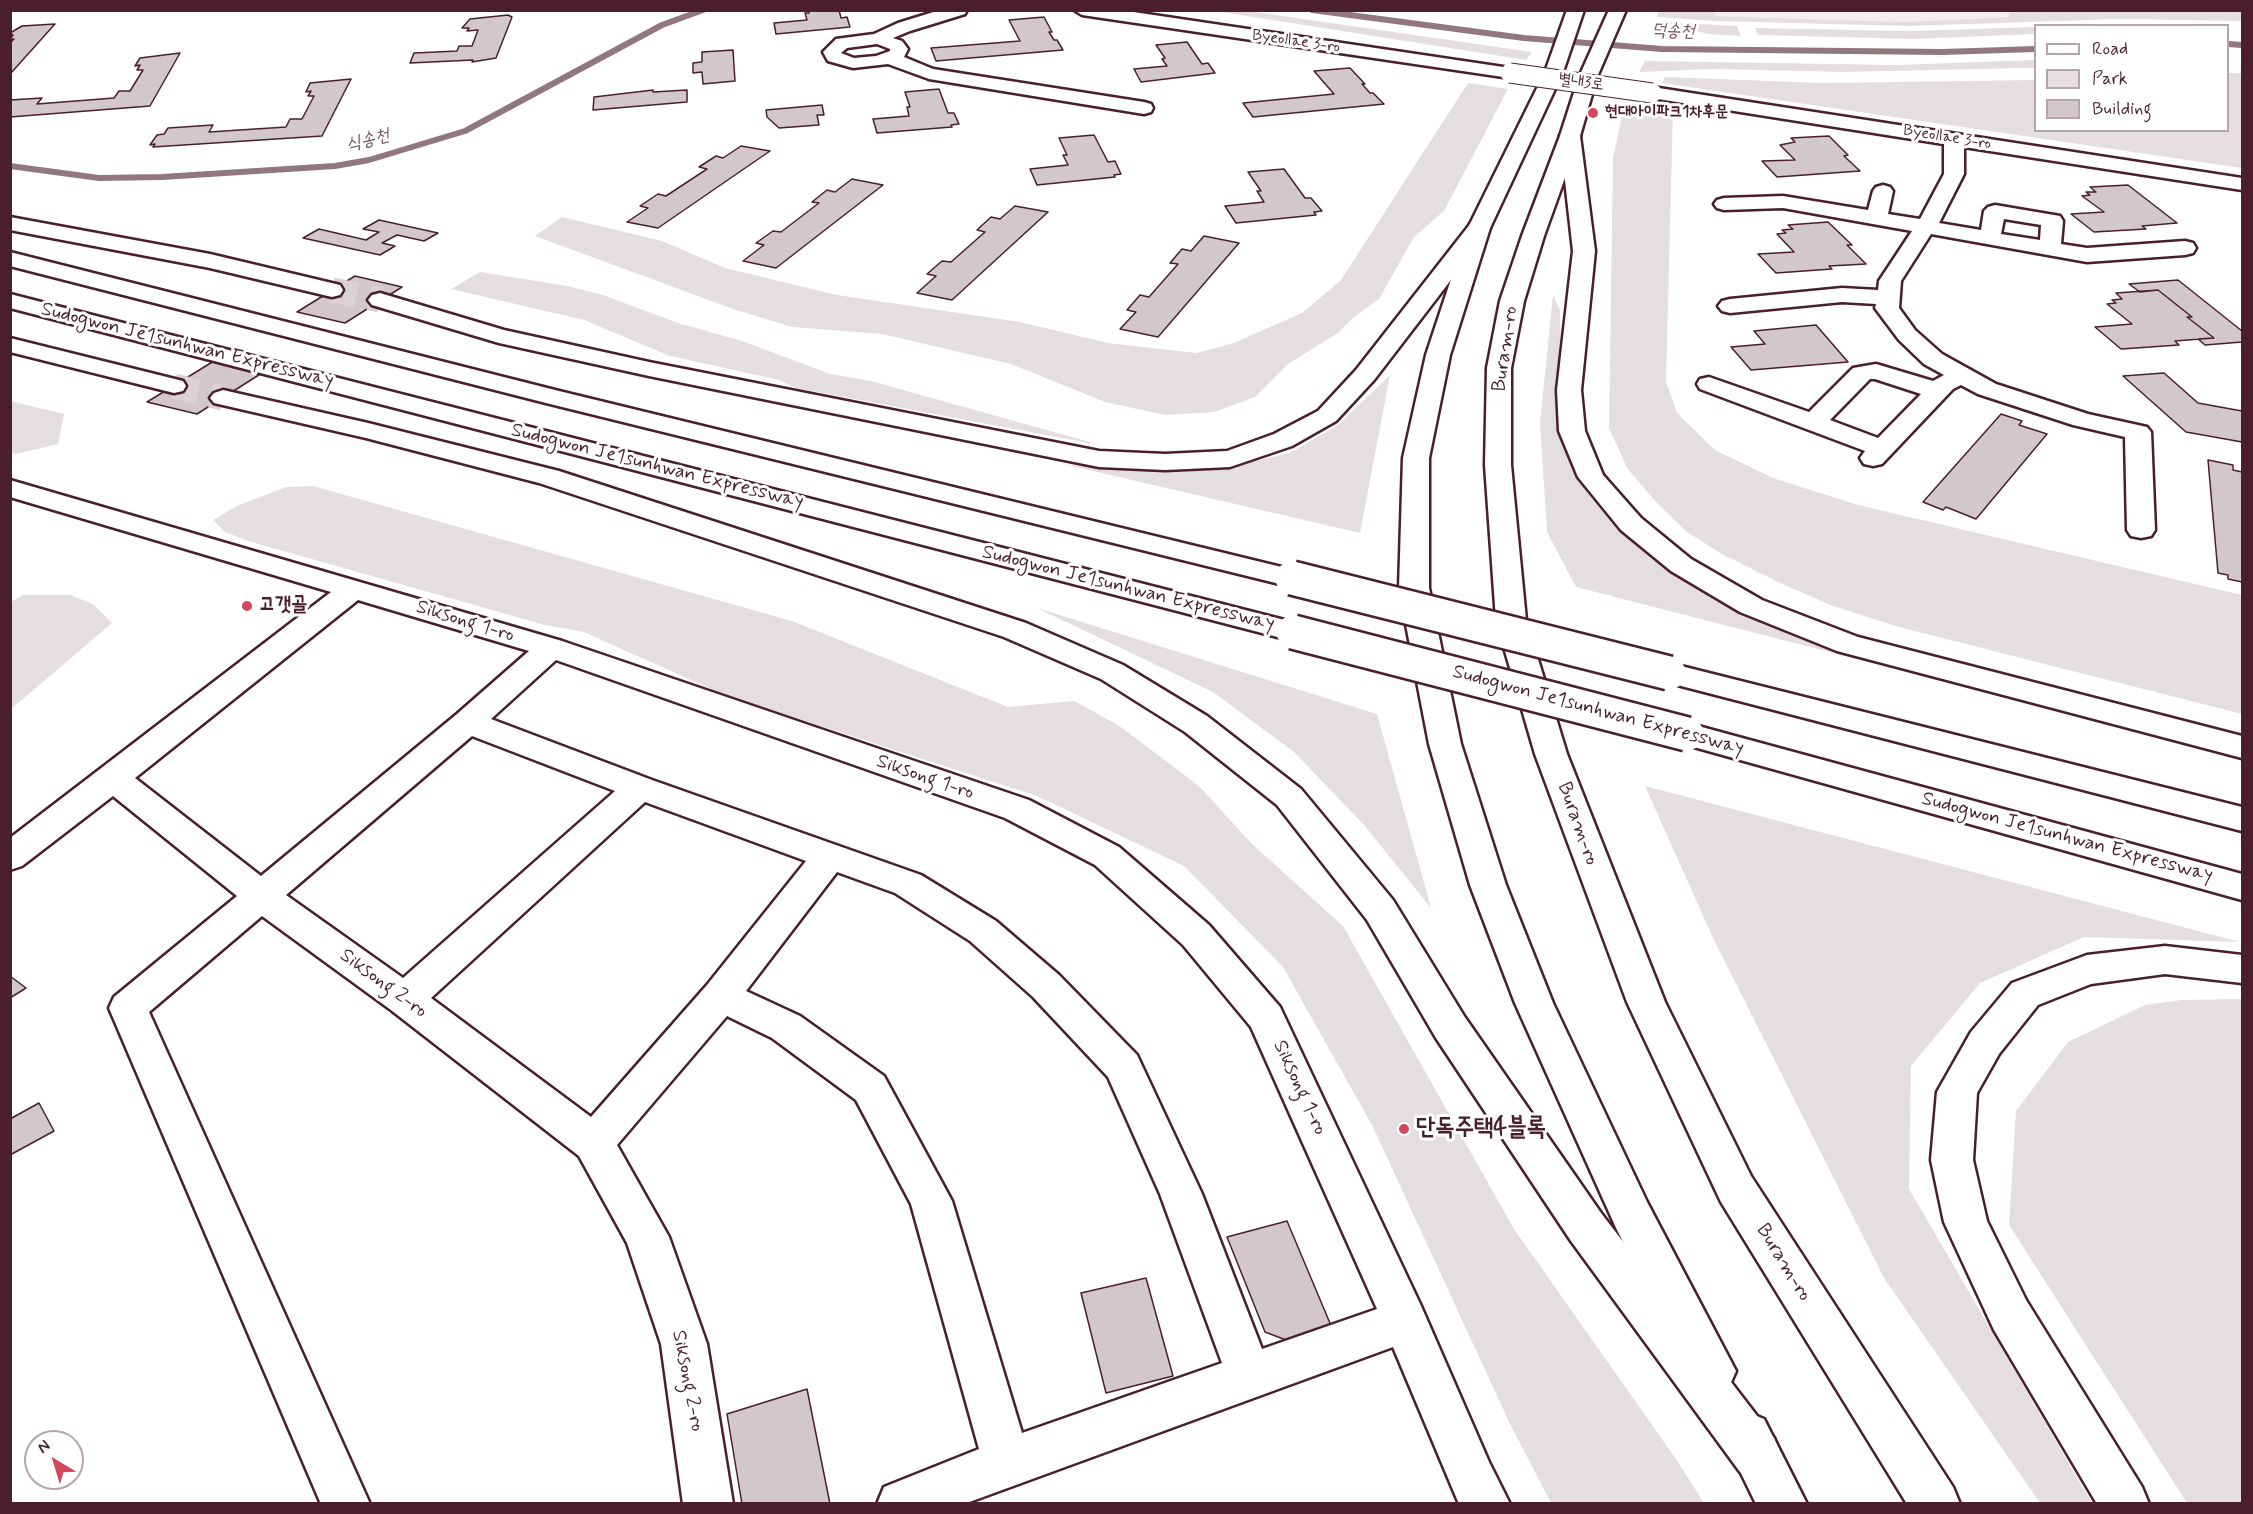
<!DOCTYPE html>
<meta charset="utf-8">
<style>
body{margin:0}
#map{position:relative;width:2253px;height:1514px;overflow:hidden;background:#fff;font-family:Mynerve,sans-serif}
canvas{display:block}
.frame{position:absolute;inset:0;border:12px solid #4a1f2b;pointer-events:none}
.legend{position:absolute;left:2034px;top:24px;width:195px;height:108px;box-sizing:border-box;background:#fff;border:2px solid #b7a5aa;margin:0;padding:8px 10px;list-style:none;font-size:18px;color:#4a1f2b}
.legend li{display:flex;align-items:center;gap:12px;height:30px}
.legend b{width:30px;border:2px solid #b7a5aa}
.north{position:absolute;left:24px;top:1430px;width:60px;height:60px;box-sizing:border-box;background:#fff;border:2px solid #b7a5aa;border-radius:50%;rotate:322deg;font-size:16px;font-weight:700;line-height:24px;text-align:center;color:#4a1f2b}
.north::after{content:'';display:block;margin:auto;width:21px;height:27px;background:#d1495b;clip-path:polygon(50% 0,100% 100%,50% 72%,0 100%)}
</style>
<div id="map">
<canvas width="2253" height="1514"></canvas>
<div class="frame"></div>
<ul class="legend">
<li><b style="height:8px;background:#fff"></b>Road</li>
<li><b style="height:16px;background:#e5dee0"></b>Park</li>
<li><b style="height:16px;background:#d2c7cb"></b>Building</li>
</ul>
<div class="north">N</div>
</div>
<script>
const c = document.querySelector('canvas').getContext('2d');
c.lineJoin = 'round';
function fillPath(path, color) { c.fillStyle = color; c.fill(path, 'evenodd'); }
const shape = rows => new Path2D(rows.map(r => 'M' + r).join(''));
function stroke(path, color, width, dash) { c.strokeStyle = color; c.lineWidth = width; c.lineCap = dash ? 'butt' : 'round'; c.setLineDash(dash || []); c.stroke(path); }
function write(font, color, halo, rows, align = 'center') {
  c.font = font + ' Mynerve,"Poor Story",sans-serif'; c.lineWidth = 6; c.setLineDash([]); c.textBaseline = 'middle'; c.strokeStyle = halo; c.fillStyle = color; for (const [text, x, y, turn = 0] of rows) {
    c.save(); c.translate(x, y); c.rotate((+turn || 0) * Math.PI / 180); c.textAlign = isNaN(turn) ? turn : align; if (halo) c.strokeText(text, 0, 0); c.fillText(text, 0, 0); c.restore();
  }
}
const built = shape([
 [1717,10,2010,11,2010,17,1905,22,1714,16]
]);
const green = shape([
 [1215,11,1248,11,1532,52,1526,60],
 [1717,11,1714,16,1905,22,2009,17,2010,10,2242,10,2242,21,2119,19,1909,26,1715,21,1657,17,1659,11],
 [1660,22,1737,26,1741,36,1708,34],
 [2035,27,2035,34,1913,39,1758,35,1755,28,1911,31],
 [2035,60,2035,68,2022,68,1845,72,1712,69,1639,72,1645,61,1895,65],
 [2228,73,2242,73,2242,168,1662,83,1665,77,1823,83,2035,80,2036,130,2228,130],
 [1468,83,1508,89,1444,211,1414,237,1379,299,1354,317,1338,333,1288,364,1255,397,1214,412,1165,415,1105,402,1011,364,882,334,792,327,733,309,535,236,562,217,662,241,725,268,837,295,1020,322,1108,343,1196,353,1234,343,1302,313,1341,280],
 [1625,102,1673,109,1666,381,1677,413,1715,450,1773,478,1858,505,2242,595,2242,714,1899,627,1833,606,1780,583,1722,554,1687,532,1656,502,1627,468,1609,428,1613,158],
 [480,272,567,286,603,295,678,323,742,341,830,374,871,381,1104,446,796,388,779,380,670,356,584,320,451,289],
 [1553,295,1560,310,1563,448,1591,497,1645,553,1705,592,1800,633,1888,667,1576,587,1547,532,1540,423],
 [1390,375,1360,533,1063,464,1105,469,1164,471,1229,467,1290,453,1338,425],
 [10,401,64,414,58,444,16,454,11,453],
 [313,486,792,621,1008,707,1074,701,1118,725,1199,786,1252,844,1343,926,1514,1229,1676,1459,1704,1503,1551,1503,1510,1424,1373,1127,1283,967,1184,866,1037,796,722,694,584,632,545,625,248,541,225,532,213,520,237,506,286,487],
 [23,595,71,595,94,605,112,623,11,709,11,602],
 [1037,608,1377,714,1431,908,1364,825,1294,752,1213,692],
 [1645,786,2240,942,2084,937,1980,983,1911,1066,1909,1189,2092,1503,2040,1503,1884,1278,1713,938],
 [2242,999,2242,1503,2187,1503,2009,1225,2016,1111,2068,1042,2145,1005,2181,1000]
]);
const stream = shape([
 [1312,10,1524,38,1662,49,1942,52,2036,49],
 [2228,44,2242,45],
 [10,166,99,178,162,177,335,166,369,160,465,131,662,25,703,10]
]);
const building = shape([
 [808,10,839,10,841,18,847,17,850,27,776,34,774,23,807,20,805,13,809,13,808,10],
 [508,15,512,17,496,58,472,62,473,60,410,63,414,53,457,51,459,46,472,46,478,30,467,31,469,28,462,28,470,19,508,15],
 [1044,17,1052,32,1049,32,1054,40,1057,40,1063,50,936,61,931,48,1020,41,1009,20,1044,17],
 [55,24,11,73,10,73,10,43,14,39,10,39,13,35,10,33,22,26,55,24],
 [1187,42,1202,64,1208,63,1215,73,1141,82,1134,69,1167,66,1162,59,1165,58,1156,45,1187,42],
 [733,50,735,81,703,84,702,72,693,73,693,63,702,62,702,52,733,50],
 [180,53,150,106,10,117,10,100,42,98,37,104,114,98,119,91,130,91,143,70,137,70,140,65,135,66,140,58,180,53],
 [1350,68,1365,84,1362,84,1370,93,1373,93,1384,104,1253,117,1243,103,1334,94,1314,71,1350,68],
 [351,79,322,136,153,147,155,144,150,145,157,135,164,134,168,128,213,125,209,132,286,127,290,119,302,119,314,96,308,96,311,91,306,92,310,83,351,79],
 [939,89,948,113,954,113,959,124,951,125,952,127,877,133,873,119,909,116,907,107,910,107,905,92,939,89],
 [653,90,653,92,687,90,687,102,593,110,594,97,653,90],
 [822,105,824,115,817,115,819,125,779,128,767,117,766,110,822,105],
 [1094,135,1108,162,1115,161,1121,174,1114,175,1115,177,1037,185,1030,169,1068,165,1063,155,1067,155,1059,138,1094,135],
 [1829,136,1848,155,1844,156,1860,171,1777,177,1762,161,1795,160,1780,145,1795,142,1791,138,1829,136],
 [741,146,770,151,658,228,627,222,648,208,640,206,658,194,666,196,707,169,699,167,716,156,723,158,741,146],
 [1284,169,1305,198,1311,198,1322,211,1314,212,1316,215,1236,223,1225,206,1264,202,1257,191,1261,191,1248,172,1284,169],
 [852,179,883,185,776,268,743,261,764,245,756,243,773,231,781,232,819,203,812,202,827,190,835,192,852,179],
 [2128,185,2177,223,2142,226,2146,229,2094,232,2071,214,2104,212,2082,196,2090,195,2086,192,2096,192,2090,187,2128,185],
 [1015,206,1048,212,952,300,917,293,936,276,927,274,942,261,951,262,985,232,977,230,991,217,1000,219,1015,206],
 [379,220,438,233,424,241,397,235,382,243,395,246,380,255,303,238,319,229,366,240,379,232,363,229,379,220],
 [1828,222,1852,245,1847,245,1866,264,1829,266,1832,269,1776,273,1758,254,1794,252,1777,234,1786,233,1782,230,1793,229,1788,225,1828,222],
 [1204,236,1239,243,1158,337,1120,329,1136,312,1127,310,1140,295,1149,297,1178,264,1170,263,1182,249,1191,251,1204,236],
 [355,276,402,287,345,323,297,312,355,276],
 [2178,280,2242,331,2242,342,2205,345,2198,339,2214,338,2187,317,2192,317,2158,290,2140,292,2129,284,2178,280],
 [2158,290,2192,317,2187,317,2214,338,2175,341,2179,345,2121,349,2095,327,2132,324,2107,304,2116,303,2112,300,2122,299,2116,293,2158,290],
 [1816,325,1848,362,1751,370,1731,347,1765,344,1754,331,1816,325],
 [214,361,262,373,197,414,147,402,214,361],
 [2164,373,2198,403,2242,411,2242,442,2186,432,2123,376,2164,373],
 [2001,414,2022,421,2019,425,2047,434,1976,519,1946,507,1943,510,1923,502,2001,414],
 [2208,460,2233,465,2233,470,2242,472,2242,582,2228,579,2228,575,2218,573,2208,460],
 [10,976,26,988,10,998,10,976],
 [39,1103,54,1131,10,1155,10,1119,39,1103],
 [1287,1221,1332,1328,1286,1340,1265,1332,1227,1237,1287,1221],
 [1146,1278,1173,1376,1106,1393,1081,1293,1146,1278],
 [807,1389,830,1504,742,1504,727,1414,807,1389]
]);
const highwayTunnel = shape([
 [332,290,380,300],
 [174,386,223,398]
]);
const minor = shape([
 [940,10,967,10,965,14,910,31,893,38,902,41,908,49,904,57,933,69,1144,102,1151,104,1153,108,1151,112,1144,114,929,79,888,64,853,68,828,61,823,52,836,39,874,34,898,23,940,10],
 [877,44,890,49,890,51,876,56,854,58,841,53,847,48,877,44],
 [1074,10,1120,10,1510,68,1516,69,1519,73,1516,77,1510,78,1082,15,1074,10],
 [1567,10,1584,10,1563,72,1490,228,1450,355,1429,458,1429,588,1461,744,1506,885,1553,1003,1647,1202,1736,1371,1729,1387,1713,1393,1697,1387,1617,1230,1515,1003,1470,885,1429,744,1399,588,1403,458,1426,355,1468,228,1545,72,1567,10],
 [1609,10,1626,10,1597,77,1580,136,1544,236,1524,301,1511,368,1511,465,1526,620,1567,754,1665,1002,1751,1176,1953,1487,1960,1504,1907,1504,1721,1202,1627,1002,1535,754,1496,620,1485,465,1487,368,1500,301,1522,236,1560,136,1579,77,1609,10],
 [1652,87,2242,178,2242,190,1964,147,1964,174,1939,223,1981,230,1984,211,1988,207,1995,205,2060,216,2063,221,2061,244,2087,248,2185,241,2193,243,2196,248,2193,253,2185,255,2087,262,1931,234,1901,281,1899,308,1915,330,1942,354,1996,384,2088,414,2147,427,2151,432,2155,530,2151,536,2141,538,2131,536,2127,530,2125,437,2073,425,1978,394,1961,385,1953,389,1882,464,1873,466,1864,464,1860,458,1865,451,1700,389,1697,384,1700,379,1709,377,1809,412,1853,368,1876,364,1933,381,1944,375,1924,364,1899,340,1875,308,1876,304,1842,302,1730,313,1722,311,1718,306,1722,301,1730,299,1842,288,1878,290,1879,281,1912,231,1783,208,1724,210,1717,208,1714,204,1717,200,1724,198,1783,196,1868,210,1873,191,1876,187,1883,185,1890,187,1893,191,1888,214,1920,219,1944,174,1944,144,1645,97,1643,93,1645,89,1652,87],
 [2004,219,2041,225,2040,240,2001,234,2004,219],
 [1870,379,1875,379,1921,394,1878,438,1830,420,1870,379],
 [10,480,562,641,1029,800,1119,847,1209,925,1280,1007,1421,1306,1489,1462,1510,1504,1459,1504,1393,1347,964,1504,877,1504,884,1487,979,1449,911,1204,856,1100,772,1038,727,1016,617,1145,669,1237,707,1344,733,1504,683,1504,661,1344,627,1243,579,1156,391,1010,262,916,149,1012,370,1504,321,1504,109,1008,114,997,237,896,113,796,22,866,10,870,10,838,331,592,10,497,10,480],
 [358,600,529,651,457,714,261,876,135,778,358,600],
 [556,660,1005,818,1095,865,1183,945,1251,1027,1377,1309,1262,1349,1202,1194,1137,1055,1059,975,996,921,921,875,652,780,491,719,556,660],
 [472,736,615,791,403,978,286,895,472,736],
 [645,802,806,861,707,985,591,1117,431,998,645,802],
 [837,872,895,893,970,941,1033,997,1108,1077,1160,1194,1222,1363,1022,1433,952,1201,884,1076,800,1016,746,991,837,872],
 [1747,1412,1764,1419,1807,1504,1756,1504,1723,1436,1730,1419,1747,1412]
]);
const highway = shape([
 [1570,130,1577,132,1580,136,1595,251,1581,390,1585,431,1603,475,1641,518,1691,559,1762,600,1858,637,2242,736,2242,758,1837,651,1740,612,1671,571,1621,530,1578,477,1559,431,1557,390,1573,251,1560,136,1563,132,1570,130],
 [10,217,210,254,340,285,343,290,340,295,332,297,210,268,10,230,10,217],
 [1479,222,1487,223,1490,228,1487,233,1374,380,1336,421,1292,446,1230,467,1165,470,1099,467,649,376,499,343,372,305,368,300,372,295,380,293,504,330,649,362,1099,451,1165,454,1227,451,1274,434,1318,411,1356,370,1471,223,1479,222],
 [10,252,559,391,1302,572,1307,578,1302,584,1292,587,546,403,10,266,10,252],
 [10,294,1304,625,1308,632,1304,639,1293,641,10,308,10,294],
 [10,338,183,381,186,386,183,391,174,393,10,352,10,338],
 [223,390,368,423,559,471,1026,623,1123,665,1207,716,1301,789,1393,900,1464,1016,1601,1213,1774,1438,1781,1455,1774,1472,1757,1479,1740,1472,1571,1241,1436,1038,1367,920,1277,805,1185,732,1101,679,1004,637,539,483,366,438,214,403,210,398,214,393,223,390],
 [1669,663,2242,807,2242,831,1658,680,1653,673,1658,666,1669,663],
 [1687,723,2242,874,2242,900,1676,742,1671,734,1676,726,1687,723],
 [2165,946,2242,955,2242,983,2165,974,2091,984,2038,1005,1999,1054,1977,1093,1973,1160,1987,1221,2026,1300,2142,1487,2149,1504,2097,1504,1994,1330,1944,1222,1931,1160,1937,1092,1971,1032,2012,983,2087,955,2165,946]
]);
const minorBridge = shape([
 [1510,73,1652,93]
]);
const highwayBridge = shape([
 [1292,578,1669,673],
 [1293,632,1687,734]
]);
const markers = [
 [1593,113,6,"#d1495b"],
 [247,606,6,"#d1495b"],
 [1404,1129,6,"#d1495b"]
];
const farStreetnames = [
 ["Byeollae 3-ro",1296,42,8],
 ["별내3로",1581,83,8],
 ["Byeollae 3-ro",1947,138,9]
];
const farPoinames = [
 ["현대아이파크1차후문",1605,113]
];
const farWaternames = [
 ["덕송천",1673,32,2],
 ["식송천",368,141,-14]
];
const streetNames = [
 ["Sudogwon Je1sunhwan Expressway",187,346,14],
 ["Buram-ro",1506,349,-82],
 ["Sudogwon Je1sunhwan Expressway",657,467,14],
 ["Sudogwon Je1sunhwan Expressway",1128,589,14],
 ["Siksong 1-ro",465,622,17],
 ["Sudogwon Je1sunhwan Expressway",1598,711,15],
 ["Siksong 1-ro",925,778,19],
 ["Buram-ro",1577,824,70],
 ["Sudogwon Je1sunhwan Expressway",2067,838,15],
 ["Siksong 2-ro",383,984,36],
 ["Siksong 1-ro",1299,1088,65],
 ["Buram-ro",1783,1263,58],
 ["Siksong 2-ro",687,1381,79]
];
const poiNames = [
 ["고갯골",259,606]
];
const nearPoinames = [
 ["단독주택4블록",1416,1129]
];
fillPath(built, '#f2eeef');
fillPath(green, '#e5dee0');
stroke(stream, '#91787e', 6);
fillPath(building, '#d2c7cb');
stroke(building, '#4a1f2b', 1.5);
stroke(highwayTunnel, '#dbd2d5', 25, [25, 13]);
stroke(minor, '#4a1f2b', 5);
stroke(highway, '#4a1f2b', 5);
fillPath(minor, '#fff');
fillPath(highway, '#fff');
stroke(minorBridge, '#4a1f2b', 21, []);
stroke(highwayBridge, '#4a1f2b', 38, []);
stroke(minorBridge, '#fff', 19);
stroke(highwayBridge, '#fff', 33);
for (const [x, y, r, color] of markers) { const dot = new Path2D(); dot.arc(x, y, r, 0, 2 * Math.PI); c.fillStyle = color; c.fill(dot); stroke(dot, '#fff', 2); }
write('16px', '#4a1f2b', '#fff', farStreetnames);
write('bold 16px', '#4a1f2b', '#fff', farPoinames, 'left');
write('italic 18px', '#74535c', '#fff', farWaternames);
write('20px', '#4a1f2b', '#fff', streetNames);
write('bold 20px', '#4a1f2b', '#fff', poiNames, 'left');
write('bold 24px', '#4a1f2b', '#fff', nearPoinames, 'left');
</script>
